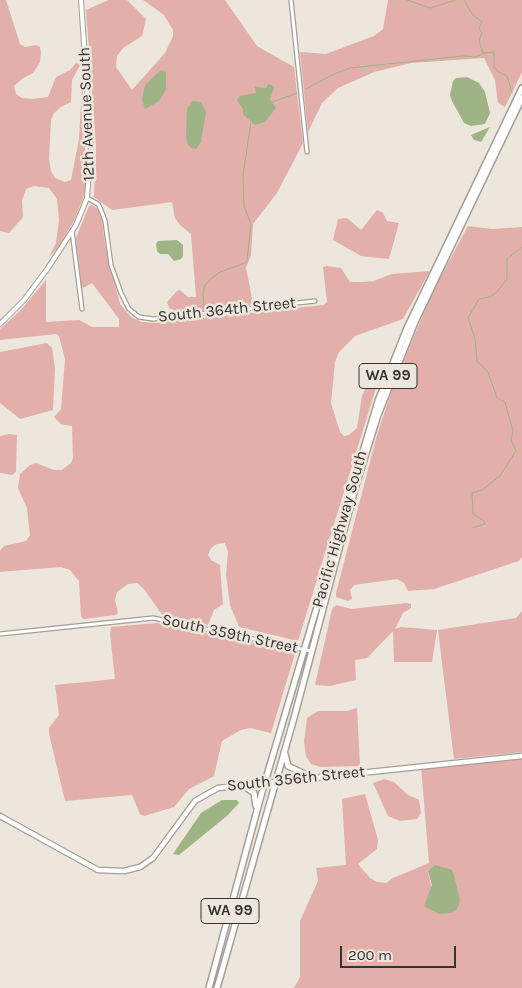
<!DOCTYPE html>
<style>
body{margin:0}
#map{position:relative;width:522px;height:988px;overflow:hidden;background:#ece6dd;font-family:Karla,sans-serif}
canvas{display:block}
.scale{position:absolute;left:340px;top:946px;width:116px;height:22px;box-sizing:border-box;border:2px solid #35332f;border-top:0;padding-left:6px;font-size:15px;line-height:18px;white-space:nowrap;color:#35332f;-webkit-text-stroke:4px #ece6dd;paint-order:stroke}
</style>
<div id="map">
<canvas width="522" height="988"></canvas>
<div class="scale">200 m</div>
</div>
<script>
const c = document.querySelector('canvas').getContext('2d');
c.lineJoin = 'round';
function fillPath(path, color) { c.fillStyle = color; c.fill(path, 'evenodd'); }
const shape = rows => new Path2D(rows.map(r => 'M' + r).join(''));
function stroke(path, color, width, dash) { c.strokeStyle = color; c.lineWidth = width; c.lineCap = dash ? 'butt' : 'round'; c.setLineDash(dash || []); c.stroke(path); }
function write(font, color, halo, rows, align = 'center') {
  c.font = font + ' Karla,sans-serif'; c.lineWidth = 5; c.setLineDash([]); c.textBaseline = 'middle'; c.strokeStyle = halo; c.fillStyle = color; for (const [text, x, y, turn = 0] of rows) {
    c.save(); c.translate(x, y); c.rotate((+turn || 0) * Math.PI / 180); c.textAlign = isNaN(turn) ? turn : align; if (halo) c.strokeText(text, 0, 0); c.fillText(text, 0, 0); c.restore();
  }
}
const green = shape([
 [0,0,6,0,20,44,25,47,36,45,40,47,41,52,40,62,33,73,22,79,14,86,16,94,22,98,32,99,48,97,56,77,70,70,76,63,80,65,72,80,71,102,61,107,54,113,51,120,49,159,51,171,55,178,65,182,71,180,79,139,82,84,85,115,85,193,74,221,57,249,49,257,56,243,59,220,57,199,49,188,34,186,26,189,22,200,23,217,9,233,0,231],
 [109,0,127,0,146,19,142,36,123,48,117,56,116,67,132,90,165,53,173,36,173,30,164,15,143,0,225,0,257,46,294,67,303,143,277,193,253,224,251,255,246,268,252,298,251,304,247,306,191,313,180,313,169,308,167,302,177,291,180,290,188,297,196,297,191,234,180,225,175,218,172,202,112,210,94,197,96,146,86,10],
 [388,0,522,0,522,72,505,107,498,103,495,80,484,58,411,63,374,72,338,88,322,103,308,132,300,52,326,54,374,36,383,29],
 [92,205,98,209,102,220,105,244,120,304,131,317,142,322,156,323,324,305,327,302,323,267,326,266,341,268,350,282,364,282,374,281,392,274,430,271,403,319,355,336,339,352,335,362,331,403,340,432,344,436,349,435,357,428,362,396,368,383,375,374,380,375,298,641,239,627,230,605,226,574,228,552,225,543,217,544,211,548,208,555,211,560,220,565,223,604,214,610,208,625,163,616,144,589,137,583,128,584,117,592,115,600,118,613,116,615,83,619,81,616,79,581,70,570,61,567,0,572,0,551,4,546,26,541,30,535,27,508,18,488,20,474,30,465,36,463,54,470,62,470,71,463,73,458,72,426,61,424,54,417,61,409,65,359,59,336,56,334,0,340,0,329,20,311,46,280,46,322,79,320,92,327,119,327,119,319,92,283,83,288,81,285,76,238,89,206],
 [377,210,383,213,387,221,399,223,389,259,361,256,333,240,338,219,347,218,361,230],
 [468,226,492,229,522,227,522,557,519,561,434,589,408,591,404,583,397,579,354,585,350,590,352,599,348,601,336,597,336,593,377,435,395,381,434,289],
 [47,343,52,348,55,369,53,410,20,419,0,403,0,352],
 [9,434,17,435,16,472,12,475,0,473,0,436],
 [406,603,411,604,411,608,403,613,395,629,401,627,437,630,432,662,394,662,393,631,367,658,355,660,356,680,330,686,315,685,332,609,336,605,352,609],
 [522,611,522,752,454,759,438,630,516,618],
 [157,623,293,651,295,654,271,733,250,728,241,730,222,741,214,776,189,789,174,807,144,816,140,814,132,795,65,801,49,734,49,728,59,715,55,685,115,679,110,634,111,627],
 [357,708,360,766,321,767,311,764,306,756,304,741,307,718,318,711,347,711],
 [522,756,522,988,294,988,300,977,300,921,318,881,316,868,346,865,342,799,365,794,378,840,377,849,358,864,370,878,377,882,386,883,393,878,429,863,421,766],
 [428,872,454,875,454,881,432,888],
 [384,779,394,782,408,795,419,800,421,813,417,819,400,821,388,816,373,783]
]);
const water = shape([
 [161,70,166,72,166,89,159,101,145,109,142,100,144,89,146,84],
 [467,77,479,83,485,92,490,113,485,124,471,126,464,123,452,101,450,95,453,81,456,78],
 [268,84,272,85,274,88,270,99,276,108,265,122,255,125,243,114,243,109,237,100,240,96,256,93,255,87,266,88],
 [193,101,201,102,206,112,201,142,196,149,191,148,187,143,186,132,187,109],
 [490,127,481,142,474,140,471,135],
 [177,240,183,245,183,256,181,259,174,261,168,254,160,254,157,251,156,244,158,241],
 [222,800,237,800,239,803,228,815,179,855,173,854,201,813],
 [435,865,452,870,454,875,460,901,457,909,451,913,439,914,424,906,432,885,428,871]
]);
const stream = shape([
 [407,0,430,8,456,0],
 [464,0,472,14,482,22,479,28,482,33,479,41,482,50,484,53,494,52,494,66,497,71,507,76,512,93],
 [306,89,332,75,350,68,463,56,476,57,484,53],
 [273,102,297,93],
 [204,307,203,294,205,285,211,279,220,272,245,263,247,260,251,224,244,206,243,175,251,122],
 [472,528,485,524,484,521,473,514,472,493,482,490,500,476,516,451,511,440,513,431,505,402,497,398,488,372,477,361,475,338,468,318,479,299,490,297,497,292,507,279,507,259,522,247]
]);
const minor = shape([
 [291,0,307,152],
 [87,198,98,204,101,210,105,221,111,265,121,293,129,309,139,317,153,319,315,301],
 [72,231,82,309],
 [0,634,153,618,311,651]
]);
const tertiary = shape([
 [0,324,24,300,48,268,76,225,87,198,91,146,81,0]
]);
const secondary = shape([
 [0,816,98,870,124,871,140,867,153,858,195,801,218,788,522,756]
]);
const primary = shape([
 [285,754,288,766,311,777],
 [241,784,254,793,256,806],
 [209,988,262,792,378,401,407,328,522,88],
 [217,988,294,718,356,485,378,415,415,322,522,98]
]);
const shields = [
 [388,376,58],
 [230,911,58]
];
const shieldNames = [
 ["WA 99",388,376],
 ["WA 99",230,911]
];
const streetNames = [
 ["12th Avenue South",87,114,-92],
 ["South 364th Street",227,310,-6],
 ["Pacific Highway South",340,529,-74],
 ["South 359th Street",230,634,12],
 ["South 356th Street",296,779,-6]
];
fillPath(green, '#e2afaa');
fillPath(water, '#9eb484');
stroke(stream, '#9eb484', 1);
stroke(minor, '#a49e96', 5.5);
stroke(tertiary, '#a49e96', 6);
stroke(secondary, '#a49e96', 7);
stroke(primary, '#a49e96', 8);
stroke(minor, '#fff', 3);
stroke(tertiary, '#fff', 4);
stroke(secondary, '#fff', 4.5);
stroke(primary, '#fff', 5);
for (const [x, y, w] of shields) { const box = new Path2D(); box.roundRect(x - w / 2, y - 12.5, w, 25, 4); c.fillStyle = '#ece6dd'; c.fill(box); stroke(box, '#35332f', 1); }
write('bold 15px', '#35332f', null, shieldNames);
write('16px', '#35332f', '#ece6dd', streetNames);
</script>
